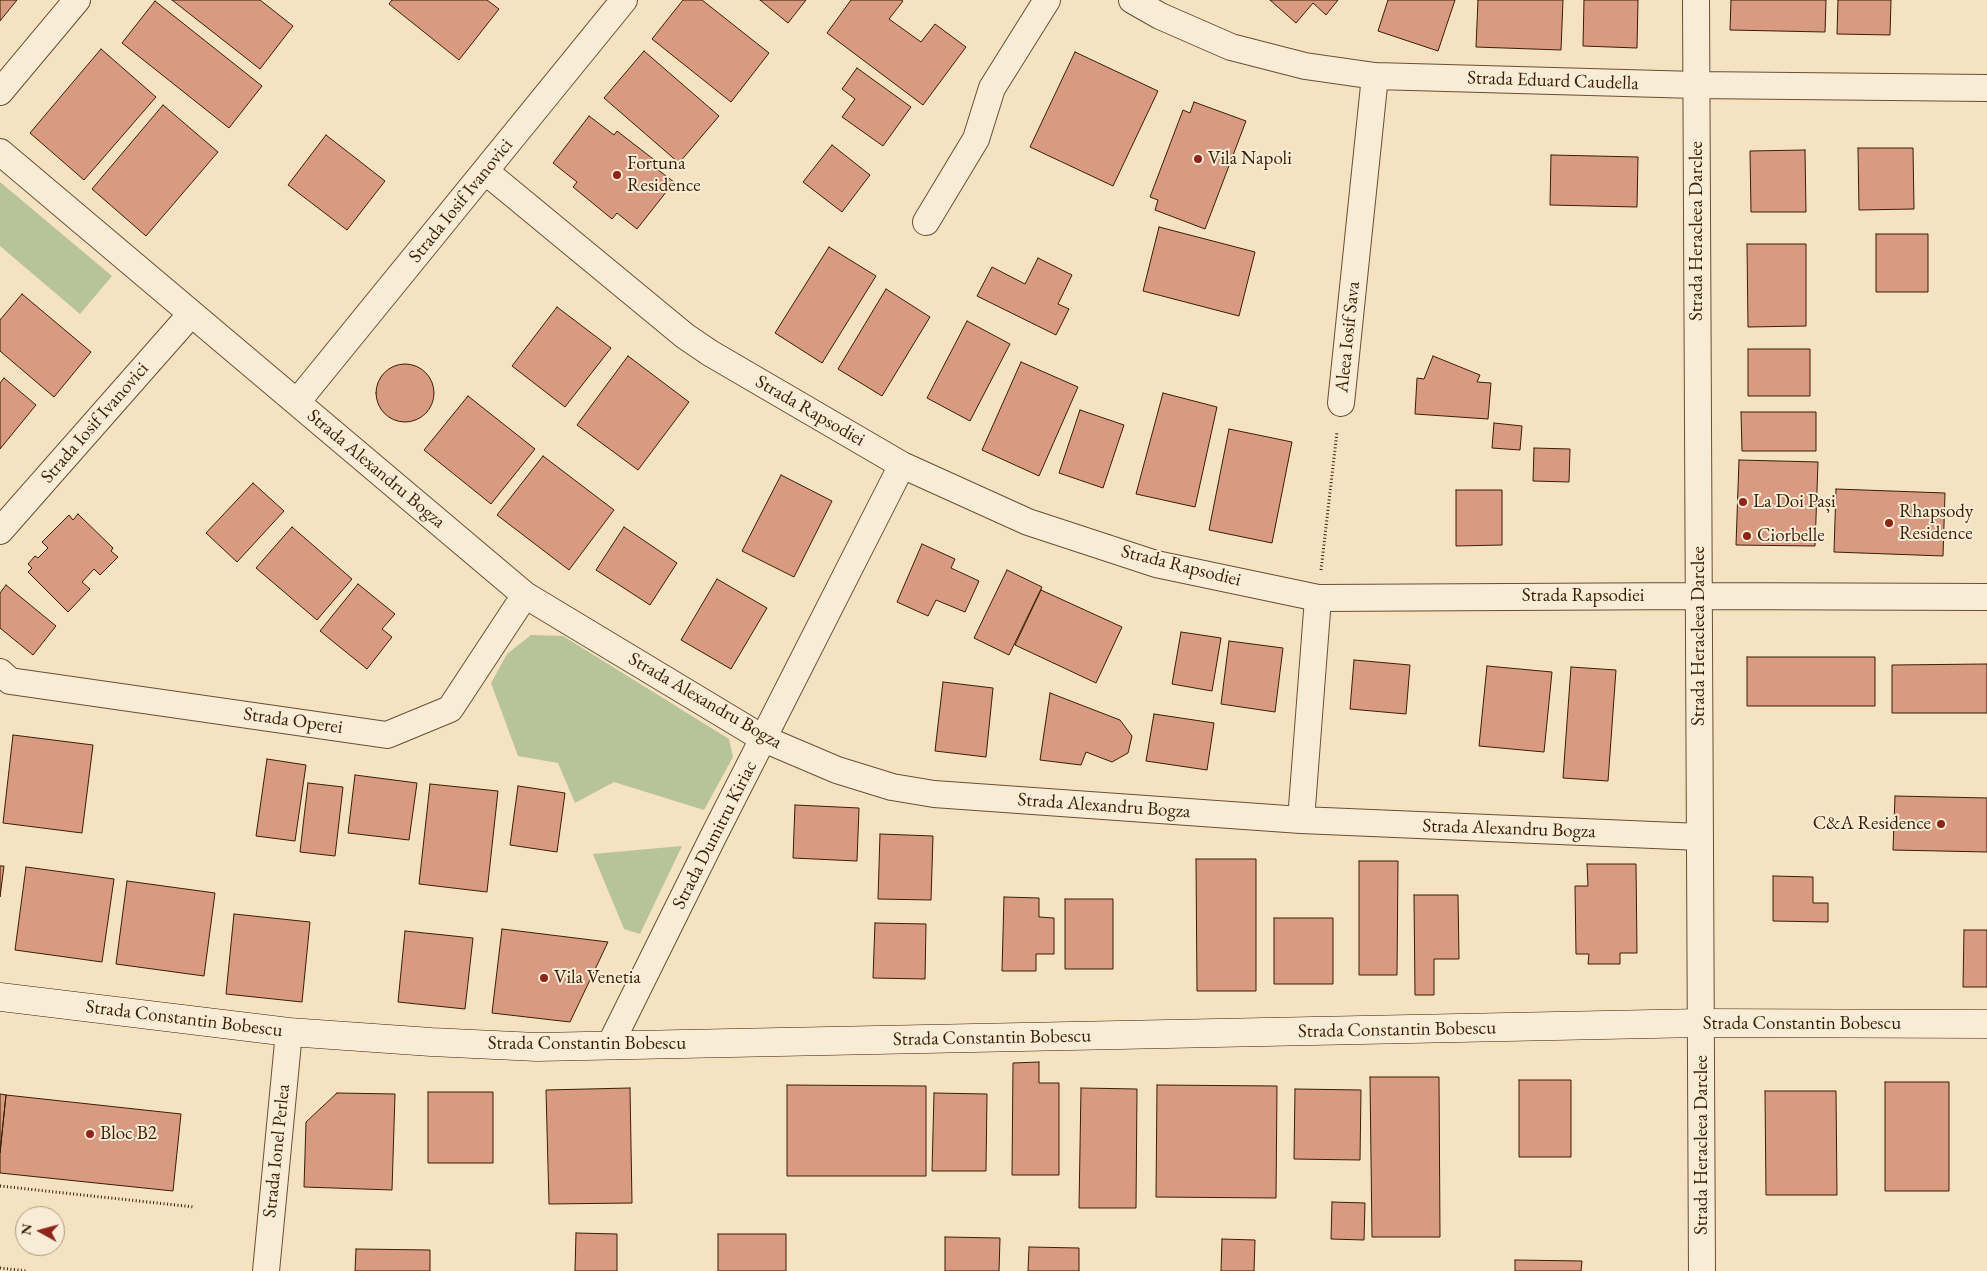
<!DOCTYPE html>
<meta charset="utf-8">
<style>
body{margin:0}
#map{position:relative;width:1987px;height:1271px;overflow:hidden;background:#f5e2c1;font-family:"EB Garamond",serif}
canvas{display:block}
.north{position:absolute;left:15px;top:1206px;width:50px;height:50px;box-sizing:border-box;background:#f8ecd7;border:1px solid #ac9a82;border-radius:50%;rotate:277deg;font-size:14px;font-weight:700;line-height:20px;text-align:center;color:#3a1e03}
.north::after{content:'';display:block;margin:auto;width:18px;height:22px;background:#8f2418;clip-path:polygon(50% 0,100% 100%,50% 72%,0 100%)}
</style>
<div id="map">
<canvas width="1987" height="1271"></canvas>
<div class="north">N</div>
</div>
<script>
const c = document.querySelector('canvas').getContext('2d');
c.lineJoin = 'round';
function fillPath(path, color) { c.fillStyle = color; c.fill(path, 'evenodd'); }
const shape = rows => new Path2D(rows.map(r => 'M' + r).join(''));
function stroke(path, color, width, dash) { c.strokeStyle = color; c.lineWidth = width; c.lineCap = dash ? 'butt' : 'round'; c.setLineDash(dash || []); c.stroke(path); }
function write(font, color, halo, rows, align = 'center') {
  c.font = font + ' "EB Garamond",serif'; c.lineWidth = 4; c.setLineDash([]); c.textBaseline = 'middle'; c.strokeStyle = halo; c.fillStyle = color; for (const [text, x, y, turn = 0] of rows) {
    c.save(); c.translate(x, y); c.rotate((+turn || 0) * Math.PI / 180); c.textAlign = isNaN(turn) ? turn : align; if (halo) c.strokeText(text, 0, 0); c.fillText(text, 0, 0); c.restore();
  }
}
const green = shape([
 [0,182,112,276,80,314,0,246],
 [531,635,563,636,729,739,733,757,704,810,614,782,575,803,558,763,518,756,491,683,507,654],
 [682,846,640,934,624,929,593,854]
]);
const building = shape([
 [0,0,17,0,0,21,0,0],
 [172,0,260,0,293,26,260,69,172,0],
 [392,0,487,0,499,9,459,60,389,4,392,0],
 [683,0,702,0,769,53,731,102,652,39,683,0],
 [760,0,806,0,788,23,760,0],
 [851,0,901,0,903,1,889,19,921,42,935,24,966,47,923,105,827,33,851,0],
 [1270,0,1338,0,1326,15,1313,3,1296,23,1270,0],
 [1388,0,1455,0,1438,51,1378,31,1388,0],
 [1478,0,1563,0,1561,50,1476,47,1478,0],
 [1584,0,1638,0,1637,48,1583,46,1584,0],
 [1731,0,1826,0,1825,32,1730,30,1731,0],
 [1838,0,1891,0,1890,35,1837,34,1838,0],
 [155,1,262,86,229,128,122,43,155,1],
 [101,49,156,97,84,180,30,133,101,49],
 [644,51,719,116,679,163,604,98,644,51],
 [1075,52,1158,91,1113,186,1030,147,1075,52],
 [857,68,911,107,883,146,842,117,855,99,842,89,857,68],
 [1194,102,1246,121,1205,229,1155,210,1158,200,1150,197,1183,110,1190,113,1194,102],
 [163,105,218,152,146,236,92,189,163,105],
 [589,116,614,135,617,131,657,162,653,166,674,182,637,229,617,213,612,219,573,187,577,182,553,163,589,116],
 [326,135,385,181,347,230,288,185,326,135],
 [832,145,870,175,842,212,803,182,832,145],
 [1858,148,1913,148,1914,209,1859,210,1858,148],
 [1805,150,1806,212,1751,212,1750,151,1805,150],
 [1551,155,1638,157,1637,207,1550,205,1551,155],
 [1159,227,1255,252,1239,316,1143,291,1159,227],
 [1876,234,1928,234,1928,292,1876,292,1876,234],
 [1747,244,1806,244,1806,326,1748,327,1747,244],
 [829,247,876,276,822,363,775,333,829,247],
 [1038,258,1072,275,1058,304,1069,309,1056,335,977,296,992,267,1025,284,1038,258],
 [886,289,930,317,882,396,838,369,886,289],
 [22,294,91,352,54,397,0,351,0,320,22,294],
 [557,307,611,348,565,407,512,366,557,307],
 [967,321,1010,344,970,421,927,398,967,321],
 [1748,349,1810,349,1810,396,1748,396,1748,349],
 [628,356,689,402,638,470,577,425,628,356],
 [1433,356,1480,375,1477,382,1491,383,1488,419,1415,414,1417,378,1424,379,1433,356],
 [1021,362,1078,387,1039,476,982,450,1021,362],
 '376 393a29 29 0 1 1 58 0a29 29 0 1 1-58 0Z',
 [4,378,36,405,0,449,0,383,4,378],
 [1163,393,1217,407,1195,507,1136,494,1163,393],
 [468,396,535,449,491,504,424,450,468,396],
 [1080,410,1124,425,1103,488,1059,473,1080,410],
 [1741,412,1816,412,1816,451,1742,451,1741,412],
 [1494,423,1522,426,1520,450,1492,448,1494,423],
 [1229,429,1292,442,1272,543,1209,530,1229,429],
 [1534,448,1570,449,1569,482,1533,481,1534,448],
 [543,456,614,510,569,570,497,515,543,456],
 [1739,460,1818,462,1815,546,1736,545,1739,460],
 [781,475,832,501,794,577,742,551,781,475],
 [253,483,284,511,237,562,206,533,253,483],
 [1836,489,1945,493,1943,556,1834,552,1836,489],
 [1456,490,1502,490,1502,545,1456,546,1456,490],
 [78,514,113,548,111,551,118,557,100,575,94,569,82,582,90,589,68,612,28,572,32,568,28,564,35,556,38,558,48,548,42,542,69,515,73,520,78,514],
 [292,527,352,579,317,620,256,568,292,527],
 [624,527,677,563,650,605,596,570,624,527],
 [922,544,955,559,951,568,979,581,965,612,936,600,928,616,897,602,922,544],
 [1007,570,1042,587,1009,655,974,638,1007,570],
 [717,579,767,608,731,669,681,640,717,579],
 [358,584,395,614,382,629,392,637,367,669,320,631,358,584],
 [6,585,56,626,33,655,0,628,0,593,6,585],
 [1041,590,1122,627,1096,683,1015,645,1041,590],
 [1181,632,1221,638,1212,691,1172,684,1181,632],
 [1229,641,1283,648,1275,712,1221,704,1229,641],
 [1747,657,1875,657,1875,706,1747,706,1747,657],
 [1354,660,1410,665,1406,714,1350,709,1354,660],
 [1987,664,1987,713,1892,713,1892,665,1987,664],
 [1487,666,1552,672,1544,752,1479,746,1487,666],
 [1571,667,1616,670,1608,781,1563,778,1571,667],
 [943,682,993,688,986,757,935,751,943,682],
 [1050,693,1120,720,1132,736,1128,753,1112,762,1086,752,1081,765,1040,760,1050,693],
 [1154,714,1214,723,1207,770,1146,761,1154,714],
 [13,735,93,745,82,833,3,823,13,735],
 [267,759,306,765,295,841,256,836,267,759],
 [355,775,417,783,409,840,348,833,355,775],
 [308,783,343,787,335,856,300,852,308,783],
 [430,784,498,791,487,892,419,884,430,784],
 [518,786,565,793,557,852,510,845,518,786],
 [1895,796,1987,798,1987,852,1893,850,1895,796],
 [795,805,859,808,857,861,793,858,795,805],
 [880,834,933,836,931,900,878,899,880,834],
 [1196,859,1256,859,1256,991,1197,991,1196,859],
 [1359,861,1398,861,1397,975,1359,975,1359,861],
 [1587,864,1636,864,1637,953,1620,953,1620,964,1588,964,1589,954,1576,954,1575,886,1588,886,1587,864],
 [0,866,4,866,0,897,0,866],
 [26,867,114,879,102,962,15,950,26,867],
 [1773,876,1813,877,1813,903,1828,903,1828,922,1773,921,1773,876],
 [127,881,215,893,204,976,116,964,127,881],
 [1414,895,1458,895,1459,959,1434,959,1434,995,1415,995,1414,895],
 [1004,897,1039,898,1039,917,1054,918,1054,954,1036,954,1036,971,1002,971,1004,897],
 [1065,899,1113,899,1113,969,1065,969,1065,899],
 [234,914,310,922,302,1002,226,994,234,914],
 [1274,918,1333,918,1333,984,1274,984,1274,918],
 [875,923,926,924,925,979,873,978,875,923],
 [502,929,608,942,570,1022,492,1013,502,929],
 [1964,930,1987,930,1987,987,1963,987,1964,930],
 [405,931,473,938,465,1009,398,1002,405,931],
 [1039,1062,1039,1083,1059,1083,1059,1175,1012,1175,1013,1063,1039,1062],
 [1370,1077,1439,1077,1440,1237,1372,1237,1370,1077],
 [1519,1080,1571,1080,1571,1157,1519,1157,1519,1080],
 [1885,1082,1949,1082,1949,1191,1885,1191,1885,1082],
 [787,1085,926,1086,926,1176,787,1176,787,1085],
 [1157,1085,1277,1086,1276,1198,1156,1197,1157,1085],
 [630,1088,632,1203,549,1204,546,1090,630,1088],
 [1081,1088,1137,1089,1136,1208,1079,1208,1081,1088],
 [1295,1089,1361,1090,1360,1160,1294,1159,1295,1089],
 [1765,1091,1836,1091,1837,1195,1766,1195,1765,1091],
 [428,1092,493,1092,493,1163,428,1163,428,1092],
 [337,1093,395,1094,392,1190,304,1187,306,1122,337,1093],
 [934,1093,987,1094,986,1171,932,1171,934,1093],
 [0,1094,6,1095,0,1153,0,1094],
 [6,1095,181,1114,173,1191,0,1173,0,1153,6,1095],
 [1332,1202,1365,1203,1364,1240,1331,1239,1332,1202],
 [576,1233,617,1234,617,1271,575,1271,576,1233],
 [718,1234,786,1234,786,1271,718,1271,718,1234],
 [945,1237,1000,1238,999,1271,945,1271,945,1237],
 [1222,1239,1255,1240,1254,1271,1221,1271,1222,1239],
 [1029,1247,1079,1248,1079,1271,1028,1271,1029,1247],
 [356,1249,430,1250,430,1271,355,1271,356,1249],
 [1515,1260,1582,1261,1581,1271,1515,1271,1515,1260]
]);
const path = shape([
 [1321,570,1337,432],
 [0,1186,194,1207],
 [0,1268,27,1271]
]);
const street = shape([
 [1132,0,1160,16,1231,47,1305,66,1375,76,1696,85,1987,88],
 [1696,0,1702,1271],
 [0,92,77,0],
 [0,152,525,595,764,739,837,770,892,787,934,794,1301,820,1700,837],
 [485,171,685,336,710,353,902,465,1028,522,1156,564,1318,598,1699,596,1987,597],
 [926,222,976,139,992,88,1047,0],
 [297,402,624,0],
 [1341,403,1375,76],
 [0,531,191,314],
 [0,672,10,681,387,735,450,709,525,595],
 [1301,820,1318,598],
 [610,1045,713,837,902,465],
 [266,1271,289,1032]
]);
const secondary = shape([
 [0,997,289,1032,431,1042,537,1047,1701,1023,1987,1024]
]);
const markers = [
 [1198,159,5,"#8f2418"],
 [617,175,5,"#8f2418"],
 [1743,502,5,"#8f2418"],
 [1889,523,5,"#8f2418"],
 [1747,536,5,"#8f2418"],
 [1941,824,5,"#8f2418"],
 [544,978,5,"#8f2418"],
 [90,1134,5,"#8f2418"]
];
const streetNames = [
 ["Strada Eduard Caudella",1553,81,2],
 ["Strada Iosif Ivanovici",461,201,-51],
 ["Strada Heracleea Darclee",1697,231,-90],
 ["Aleea Iosif Sava",1348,337,-84],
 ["Strada Rapsodiei",810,411,30],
 ["Strada Iosif Ivanovici",95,423,-49],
 ["Strada Alexandru Bogza",376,469,40],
 ["Strada Rapsodiei",1181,566,14],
 ["Strada Rapsodiei",1583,596],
 ["Strada Heracleea Darclee",1699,636,-90],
 ["Strada Alexandru Bogza",705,701,30],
 ["Strada Operei",293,721,8],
 ["Strada Alexandru Bogza",1104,806,4],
 ["Strada Alexandru Bogza",1509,829,2],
 ["Strada Dumitru Kiriac",715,835,-63],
 ["Strada Constantin Bobescu",184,1019,7],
 ["Strada Constantin Bobescu",1802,1024],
 ["Strada Constantin Bobescu",1397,1030,-1],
 ["Strada Constantin Bobescu",992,1038,-1],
 ["Strada Constantin Bobescu",587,1044],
 ["Strada Heracleea Darclee",1702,1145,-90],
 ["Strada Ionel Perlea",277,1151,-84]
];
const poiNames = [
 ["Vila Napoli",1208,159],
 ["Fortuna",627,164],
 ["Residence",627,186],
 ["La Doi Pași",1753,502],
 ["Rhapsody",1899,512],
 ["Residence",1899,534],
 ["Ciorbelle",1757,536],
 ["C&A Residence",1931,824,"right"],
 ["Vila Venetia",554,978],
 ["Bloc B2",100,1134]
];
fillPath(green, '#b7c497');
fillPath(building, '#d89b82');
stroke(building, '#3a1e03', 1);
stroke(street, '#694f32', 28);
stroke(secondary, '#3a1e03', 29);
stroke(path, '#3a1e03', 3, [1, 2.5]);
stroke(street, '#f8ecd7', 26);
stroke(secondary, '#f8ecd7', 28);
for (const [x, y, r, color] of markers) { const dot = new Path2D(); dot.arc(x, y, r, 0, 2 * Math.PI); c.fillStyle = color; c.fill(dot); stroke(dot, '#f8ecd7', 2); }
write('19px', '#3a1e03', '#f8ecd7', streetNames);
write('19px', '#3a1e03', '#f8ecd7', poiNames, 'left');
</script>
